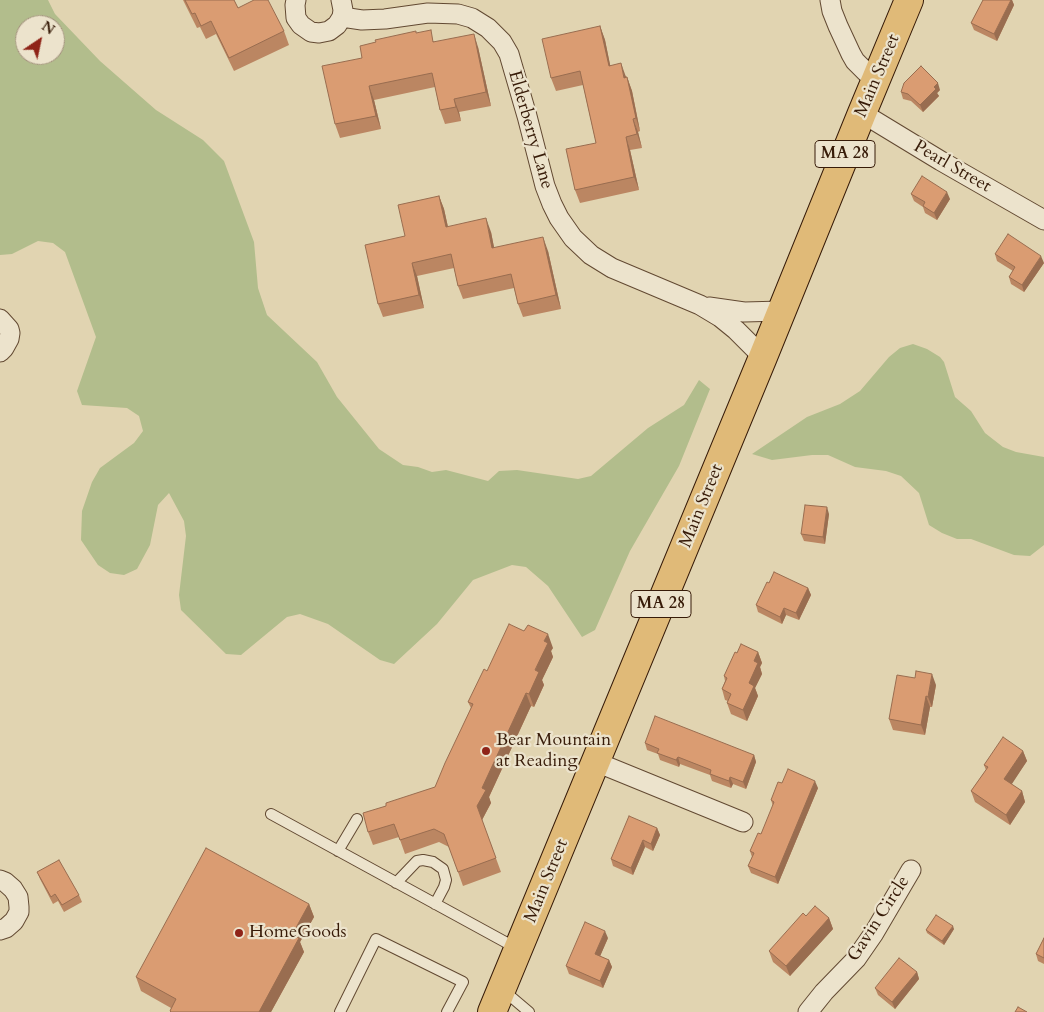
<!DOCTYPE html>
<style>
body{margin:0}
#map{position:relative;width:1044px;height:1012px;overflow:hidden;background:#e1d4b1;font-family:Cardo,serif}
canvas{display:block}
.north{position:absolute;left:15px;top:15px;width:50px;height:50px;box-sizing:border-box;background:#ece3cc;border:1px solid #a4937e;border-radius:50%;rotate:34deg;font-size:14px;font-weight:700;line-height:20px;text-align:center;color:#371b08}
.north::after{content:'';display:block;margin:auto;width:18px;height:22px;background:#8f2418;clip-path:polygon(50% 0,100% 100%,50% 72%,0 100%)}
</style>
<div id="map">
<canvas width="1044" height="1012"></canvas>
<div class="north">N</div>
</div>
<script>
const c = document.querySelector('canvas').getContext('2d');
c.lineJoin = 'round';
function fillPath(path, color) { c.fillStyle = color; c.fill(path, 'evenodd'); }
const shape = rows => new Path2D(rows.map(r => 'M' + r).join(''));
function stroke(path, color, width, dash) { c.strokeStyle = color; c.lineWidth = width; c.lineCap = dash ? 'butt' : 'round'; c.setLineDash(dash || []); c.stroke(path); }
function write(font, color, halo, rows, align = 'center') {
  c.font = font + ' Cardo,serif'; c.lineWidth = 4.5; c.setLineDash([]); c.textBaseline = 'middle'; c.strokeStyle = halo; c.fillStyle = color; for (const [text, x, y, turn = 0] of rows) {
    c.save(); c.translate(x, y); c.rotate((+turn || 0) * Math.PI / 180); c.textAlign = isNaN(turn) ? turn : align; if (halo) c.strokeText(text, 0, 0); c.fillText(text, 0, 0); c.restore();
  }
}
const green = shape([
 [0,0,48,0,55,14,100,61,156,110,203,140,224,161,254,242,258,288,267,315,317,362,337,397,379,449,403,465,418,467,432,472,446,470,488,481,499,471,517,470,578,479,591,476,648,428,684,405,699,380,710,389,679,466,630,551,595,630,582,637,548,586,526,567,512,565,473,580,437,624,394,664,380,660,328,624,300,614,287,617,241,655,226,654,181,610,179,595,186,536,184,521,169,493,158,505,150,545,137,569,124,575,110,573,98,565,81,540,82,511,92,482,100,468,134,443,143,431,139,416,127,408,82,405,77,391,96,337,65,252,53,243,38,241,12,254,0,255],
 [25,25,55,25,55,55,25,55],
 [913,344,927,349,940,357,944,362,955,397,971,411,985,433,1003,447,1016,452,1044,457,1044,545,1030,556,1014,555,971,539,957,539,942,533,929,525,919,493,901,476,886,471,855,467,828,455,812,455,772,460,752,454,807,417,840,404,860,391,889,357,900,348]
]);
const lane = shape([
 [271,814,518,949],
 [338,851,357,819],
 [396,883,417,861,423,860,433,862,443,869,446,880,444,887,435,904],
 [503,990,529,1012],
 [340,1012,376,939,463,982,447,1012]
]);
const street = shape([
 [296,0,295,5,296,18,301,25,311,32,319,33,329,31,337,25,342,17,343,10,341,0],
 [830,0,832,11,838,26,851,54,855,61,866,72,876,79],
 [342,17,362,20,385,19,428,13,458,14,472,18,488,28,502,42,509,54,527,116,545,186,552,204,559,218,573,238,591,255,612,268,700,305,720,317,736,330,763,357],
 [862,113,941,161,1044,220],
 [709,307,744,312,782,311],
 [0,319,9,329,10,333,9,339,4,348,0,352],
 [596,762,743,822],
 [0,880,5,882,13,889,18,897,19,907,19,912,14,921,6,928,0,930],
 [808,1012,824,992,856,959,874,933,911,870]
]);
const primary = shape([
 [492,1012,763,357,862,113,909,0]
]);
const wall = shape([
 [183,0,234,0,238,8,284,31,289,45,234,71,216,34,206,39,200,27,197,28],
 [983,0,1012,0,1014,5,997,41,974,30,971,23],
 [600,26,605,40,610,65,627,77,632,91,640,131,638,132,642,148,630,150,639,190,580,203,575,190,596,143,583,85,556,91,551,78],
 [416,33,435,42,478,47,491,106,459,112,461,121,445,124,440,110,435,87,374,100,381,129,340,138,335,124],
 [940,90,937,93,939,96,923,112,911,101,903,99,901,92],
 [911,194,950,199,937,220,925,213,923,207,914,201],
 [439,196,444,209,448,227,491,232,494,248,548,251,561,309,523,317,518,304,514,288,463,299,458,286,454,268,417,276,424,308,383,317,378,304,405,236],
 [995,254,1044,263,1024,292,1011,284,1009,277,1013,271,997,261],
 [829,514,825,544,804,541,801,534],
 [769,583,808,588,811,595,799,620,786,615,782,624,758,612,756,605],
 [553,648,551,651,553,657,542,680,544,685,534,707,531,706,489,797,491,803,482,820,501,872,463,886,449,847,439,842,405,854,399,837,373,845,368,832,386,806,435,787,471,708,468,702,487,671],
 [758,652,762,663,760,667,762,674,755,688,758,696,747,721,731,714,727,703,728,701,725,700,722,689,725,681,724,676,737,653],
 [936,685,932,707,930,707,925,735,893,730,889,719],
 [645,743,754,755,756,762,746,789,733,784,731,788,712,781,710,775,680,764,679,767,660,760,658,754,647,750],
 [1023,751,1027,761,1011,784,1022,791,1025,802,1010,825,975,802,971,791,986,770,984,765],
 [782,783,818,788,778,884,751,873,748,866,752,857,750,851,761,834,773,806,771,800],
 [657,828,660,835,653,851,645,847,633,875,613,866,611,859],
 [37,872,79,895,82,902,64,912,58,901,53,904,40,879],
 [309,904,314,917,300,942,304,952,271,1012,170,1012,170,1011,171,1008,141,991,136,977],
 [806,916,829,918,833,929,790,976,773,962,769,951],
 [954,929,944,945,927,933,926,930],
 [608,938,600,956,609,960,612,967,603,988,569,974,566,966],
 [1044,938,1044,964,1038,961,1036,954],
 [917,972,919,979,895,1009,878,995,875,988]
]);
const shadedWall = shape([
 [1011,0,1012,0,1014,5,997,41,994,34],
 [600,26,605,40,613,79,609,66],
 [474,34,478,47,491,106,486,92],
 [621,63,626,77,629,91,624,78],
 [627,77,632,91,640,131,636,118],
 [938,83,940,90,937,93,939,96,923,112,920,105,934,87],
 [369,86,374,100,381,129,376,116],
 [454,99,459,112,461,121,456,107],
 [633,119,638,132,642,148,637,134],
 [626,137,630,150,639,190,634,177],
 [947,192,950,199,937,220,934,213],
 [439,196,444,209,451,241,446,227],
 [486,218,491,232,497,262,492,248],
 [543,237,548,251,561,309,556,295],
 [1041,256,1044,263,1024,292,1022,285],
 [412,263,417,276,424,308,419,295],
 [827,507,829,514,825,544,823,537],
 [808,588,811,595,799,620,796,613],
 [784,608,786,615,782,624,780,617],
 [548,634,553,648,551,651,553,657,542,680,544,685,534,707,529,694,544,641],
 [758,652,762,663,760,667,762,674,755,688,758,696,747,721,743,710,754,661],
 [932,674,936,685,932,707,928,697],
 [526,693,531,706,489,797,491,803,482,820,477,806,482,788],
 [926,696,930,707,925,735,921,725],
 [1023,751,1027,761,1008,790,1004,779],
 [754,755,756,762,746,789,743,782],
 [678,757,680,764,679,767,676,760],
 [730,777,733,784,731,788,729,781],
 [815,781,818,788,778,884,775,877],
 [1022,791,1025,802,1010,825,1006,815],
 [657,828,660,835,653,851,651,844],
 [643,840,645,847,633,875,631,868],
 [309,904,314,917,300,942,304,952,271,1012,259,1012,292,935],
 [829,918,833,929,790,976,786,966],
 [953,926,954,929,944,945,942,941],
 [605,931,608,938,598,961,595,954],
 [609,960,612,967,603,988,600,981],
 [917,972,919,979,895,1009,892,1002]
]);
const building = shape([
 [185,0,234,0,238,8,254,0,268,0,284,31,229,58,211,21,201,26,195,13,192,14,185,0],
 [983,0,1011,0,994,34,971,23,983,0],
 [600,26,609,66,621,63,624,78,627,77,636,118,633,119,637,134,626,137,634,177,575,190,566,149,596,143,580,71,551,78,542,39,600,26],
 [431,30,433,42,474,34,486,92,454,99,456,107,440,110,432,73,369,86,376,116,335,124,322,66,362,58,360,46,376,42,375,40,416,31,416,33,431,30],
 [921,66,938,83,934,87,936,89,920,105,908,94,901,92,904,83,921,66],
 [922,176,947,192,934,213,923,206,925,202,911,194,922,176],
 [439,196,446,227,486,218,492,248,543,237,556,295,518,304,511,274,458,286,451,254,412,263,419,295,378,304,365,245,405,236,398,205,439,196],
 [1008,234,1041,256,1022,285,1009,277,1015,267,995,254,1008,234],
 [805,505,827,507,823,537,801,534,805,505],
 [774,572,808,588,796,613,784,608,780,617,756,605,767,582,769,583,774,572],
 [509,624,524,631,528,625,548,634,544,641,548,643,535,670,539,672,529,694,526,693,482,788,486,790,477,806,496,858,458,872,444,834,434,829,400,840,394,824,368,832,363,813,386,806,386,803,435,787,445,763,473,704,468,702,484,669,487,671,509,624],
 [741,644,758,652,754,661,758,663,749,683,754,686,743,710,727,703,731,694,722,689,727,678,724,676,735,652,737,653,741,644],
 [916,671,932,674,928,697,926,696,921,725,889,719,897,675,915,678,916,671],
 [655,716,754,755,743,782,730,777,729,781,710,774,711,770,678,757,676,760,657,753,659,749,645,743,655,716],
 [1003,737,1023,751,1004,779,1022,791,1006,815,971,791,988,767,984,765,1003,737],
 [788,769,815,781,775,877,748,866,754,853,750,851,758,833,761,834,774,802,771,800,778,782,782,783,788,769],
 [629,816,657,828,651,844,643,840,631,868,611,859,629,816],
 [206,848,309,904,292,935,299,938,259,1012,171,1012,170,1011,176,999,136,977,206,848],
 [59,860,79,895,62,905,55,894,51,897,37,872,59,860],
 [815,906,829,918,786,966,769,951,803,913,806,916,815,906],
 [936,915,953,926,942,941,926,930,936,915],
 [585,922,605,931,595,954,609,960,600,981,566,966,585,922],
 [1044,938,1044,958,1036,954,1044,938],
 [899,958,917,972,892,1002,875,988,899,958],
 [1018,1007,1027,1012,1015,1012,1018,1007]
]);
const markers = [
 [486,751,5,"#8f2418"],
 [239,933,5,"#8f2418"]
];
const shields = [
 [845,154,60],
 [661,604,60]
];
const shieldNames = [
 ["MA 28",845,154],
 ["MA 28",661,604]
];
const streetNames = [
 ["Main Street",878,76,-67],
 ["Elderberry Lane",530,130,74],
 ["Pearl Street",952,167,30],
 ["Main Street",702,506,-68],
 ["Main Street",547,881,-68],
 ["Gavin Circle",879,919,-57]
];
const poiNames = [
 ["Bear Mountain",496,741],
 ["at Reading",496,762],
 ["HomeGoods",249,933]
];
fillPath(green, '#b2bd8c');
stroke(lane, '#624932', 12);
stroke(street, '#624932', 21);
stroke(primary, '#371b08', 30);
stroke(lane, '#ece3cc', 10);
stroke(street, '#ece3cc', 19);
stroke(primary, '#e0ba78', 28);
fillPath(wall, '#bb8662');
fillPath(shadedWall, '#996d50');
fillPath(building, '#da9c72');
stroke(building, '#996d50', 1);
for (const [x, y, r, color] of markers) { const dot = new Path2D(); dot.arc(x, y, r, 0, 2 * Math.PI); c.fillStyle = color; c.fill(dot); stroke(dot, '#ece3cc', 2); }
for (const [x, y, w] of shields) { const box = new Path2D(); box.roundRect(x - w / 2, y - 13.5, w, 27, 4); c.fillStyle = '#ece3cc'; c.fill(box); stroke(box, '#371b08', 1); }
write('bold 16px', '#371b08', null, shieldNames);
write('18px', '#371b08', '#ece3cc', streetNames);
write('18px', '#371b08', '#ece3cc', poiNames, 'left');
</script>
